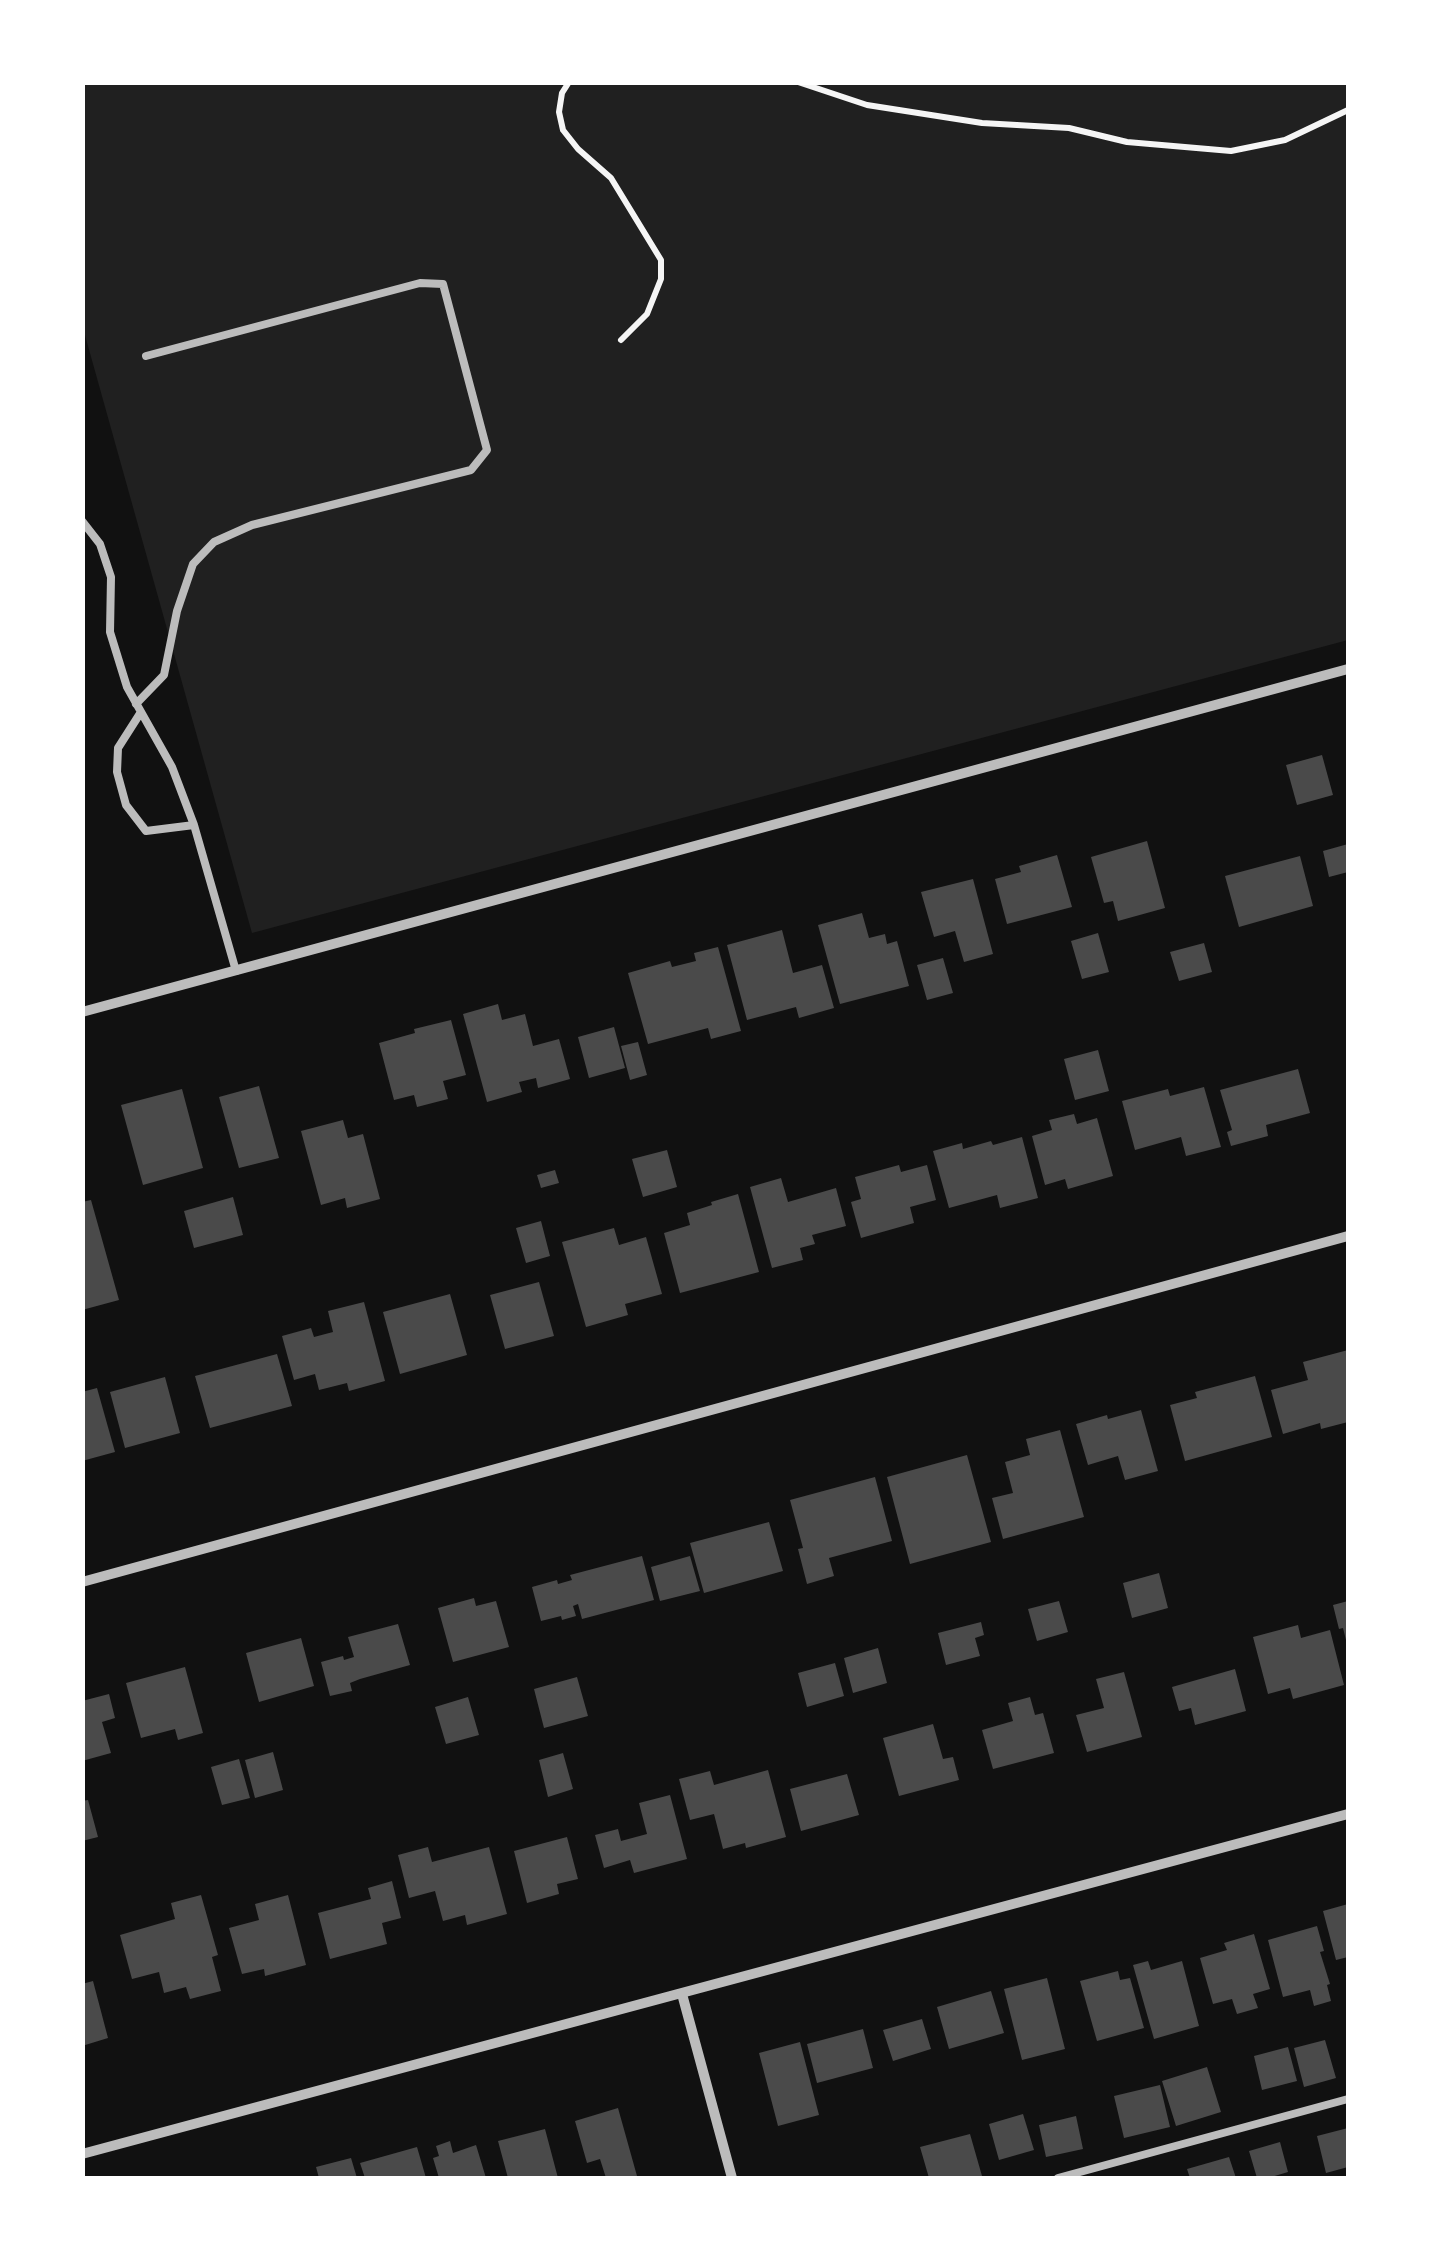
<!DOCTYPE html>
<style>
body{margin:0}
#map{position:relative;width:1431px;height:2261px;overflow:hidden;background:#111;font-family:Commissioner,sans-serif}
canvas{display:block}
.frame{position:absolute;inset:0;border:85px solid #fff;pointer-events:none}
</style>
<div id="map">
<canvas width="1431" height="2261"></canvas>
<div class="frame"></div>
</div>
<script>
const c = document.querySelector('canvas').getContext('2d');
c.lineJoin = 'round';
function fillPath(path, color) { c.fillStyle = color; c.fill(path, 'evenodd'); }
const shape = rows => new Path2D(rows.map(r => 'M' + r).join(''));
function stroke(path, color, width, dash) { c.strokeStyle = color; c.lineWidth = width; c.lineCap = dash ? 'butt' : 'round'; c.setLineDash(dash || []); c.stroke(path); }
const green = shape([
 [82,83,1348,83,1348,640,252,933,83,328]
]);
const building = shape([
 [1322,755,1333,795,1297,805,1286,765],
 [1147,841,1165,908,1118,921,1113,901,1104,903,1091,857],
 [1348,844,1348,872,1329,877,1323,851],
 [1057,855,1072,907,1007,924,995,879,1021,872,1019,866],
 [1300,856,1313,906,1239,927,1225,876],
 [973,879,993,954,964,962,955,931,934,937,921,892],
 [862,913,869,938,885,934,887,944,897,941,909,986,840,1004,818,925],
 [782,930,793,973,822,965,834,1008,799,1018,796,1007,747,1020,727,945],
 [1098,933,1109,972,1082,979,1071,941],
 [1204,943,1212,972,1179,981,1170,952],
 [718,947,741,1031,711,1039,708,1028,648,1044,628,973,670,961,672,967,696,961,694,953],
 [943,958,953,993,927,1000,917,965],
 [498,1004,502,1020,525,1014,533,1046,559,1039,570,1079,538,1088,536,1078,519,1082,522,1092,487,1102,463,1014],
 [451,1020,466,1075,443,1081,448,1099,417,1107,414,1095,394,1100,379,1043,415,1033,414,1029],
 [614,1027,625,1068,589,1078,578,1037],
 [638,1042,647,1075,630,1080,621,1046],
 [1098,1050,1109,1091,1075,1100,1064,1059],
 [1298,1069,1310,1113,1266,1125,1268,1136,1231,1146,1227,1132,1232,1130,1220,1090],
 [259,1086,279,1158,239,1168,219,1097],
 [1204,1087,1221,1147,1186,1156,1181,1137,1135,1150,1122,1101,1168,1089,1170,1096],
 [182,1089,203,1168,143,1185,121,1105],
 [1074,1114,1077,1124,1097,1118,1113,1176,1068,1189,1065,1179,1045,1185,1032,1136,1052,1130,1049,1120],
 [343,1120,348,1138,363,1134,380,1199,347,1208,345,1198,321,1205,301,1131],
 [1022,1137,1038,1198,1000,1208,997,1195,949,1208,933,1151,962,1143,963,1149,991,1141,993,1145],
 [667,1150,677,1187,643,1197,632,1159],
 [899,1165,901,1172,927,1165,936,1200,910,1207,914,1223,861,1238,851,1202,861,1199,855,1177],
 [555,1170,559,1183,541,1188,537,1175],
 [781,1178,788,1202,836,1188,846,1226,812,1235,815,1244,800,1248,803,1260,772,1268,750,1187],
 [738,1194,759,1272,680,1293,664,1233,690,1225,687,1213,712,1205,711,1202],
 [233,1197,243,1235,194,1248,184,1211],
 [91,1200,119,1300,82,1310,82,1202],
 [541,1221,550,1256,526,1263,516,1228],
 [614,1228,619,1245,646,1237,662,1294,625,1304,628,1315,586,1327,562,1242],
 [539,1282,554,1336,505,1349,490,1295],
 [450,1294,467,1355,400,1374,383,1312],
 [364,1302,385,1381,349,1391,347,1383,319,1390,315,1374,294,1380,282,1336,311,1328,314,1337,333,1332,328,1311],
 [1348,1350,1348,1422,1321,1429,1320,1423,1283,1434,1271,1390,1308,1380,1303,1362],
 [277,1354,292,1406,210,1428,195,1376],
 [1255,1376,1272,1437,1185,1461,1170,1405,1197,1398,1195,1392],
 [165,1377,180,1433,125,1448,110,1392],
 [97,1388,115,1452,82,1461,82,1392],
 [1141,1410,1158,1471,1125,1480,1118,1456,1088,1465,1076,1424,1107,1415,1108,1419],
 [1060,1430,1084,1517,1003,1539,992,1498,1013,1493,1005,1462,1030,1455,1026,1439],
 [967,1455,991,1542,910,1564,887,1477],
 [875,1477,892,1541,829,1558,834,1576,807,1584,798,1549,803,1548,790,1500],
 [769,1522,783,1571,704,1593,690,1543],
 [642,1556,654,1600,582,1619,578,1604,573,1606,576,1616,562,1620,561,1616,541,1621,532,1587,557,1580,558,1584,572,1580,570,1575],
 [690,1556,700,1591,660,1601,651,1567],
 [1159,1573,1168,1608,1132,1618,1123,1583],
 [474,1598,476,1606,496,1601,509,1647,453,1662,438,1608],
 [1059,1601,1068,1632,1037,1641,1028,1609],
 [1348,1601,1348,1644,1347,1644,1343,1628,1339,1629,1333,1605],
 [981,1622,984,1635,975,1638,980,1656,946,1665,938,1633],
 [398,1624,410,1665,360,1679,350,1683,352,1691,330,1696,321,1662,343,1656,344,1660,354,1657,348,1637],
 [1298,1625,1301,1638,1330,1630,1344,1685,1293,1699,1290,1688,1268,1694,1253,1637],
 [301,1638,314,1686,259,1702,246,1653],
 [878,1648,887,1683,853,1693,844,1658],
 [835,1663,844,1696,807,1707,798,1673],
 [185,1667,203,1733,178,1740,175,1729,141,1738,126,1683],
 [1235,1669,1246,1711,1195,1725,1191,1708,1179,1711,1172,1687],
 [1124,1672,1142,1737,1087,1752,1076,1715,1104,1708,1096,1679],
 [577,1677,588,1716,544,1728,534,1689],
 [109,1694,115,1718,102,1722,111,1753,82,1761,82,1701],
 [468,1697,479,1735,446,1744,435,1707],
 [1030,1697,1035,1715,1043,1713,1054,1753,993,1769,982,1730,1013,1721,1008,1703],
 [933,1724,943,1759,953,1757,959,1780,899,1796,883,1738],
 [273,1752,283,1790,255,1798,245,1760],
 [563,1753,573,1789,548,1797,539,1760],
 [239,1759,250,1798,222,1805,211,1767],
 [768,1770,786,1837,746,1848,745,1843,723,1849,714,1814,690,1820,679,1779,710,1771,714,1785],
 [847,1774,859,1815,801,1831,790,1789],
 [670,1795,687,1859,634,1873,630,1860,604,1868,595,1835,618,1829,621,1841,647,1834,639,1803],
 [88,1800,98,1837,82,1841,82,1801],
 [567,1837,578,1879,557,1884,559,1894,527,1903,514,1851],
 [428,1847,432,1862,489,1847,507,1914,467,1925,465,1915,443,1921,435,1891,409,1898,398,1855],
 [392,1881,401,1918,382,1923,387,1944,330,1959,318,1913,371,1899,368,1888],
 [201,1895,218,1955,212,1957,221,1991,190,1999,186,1987,164,1993,159,1972,132,1979,120,1935,175,1919,171,1903],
 [288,1895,306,1965,265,1976,264,1969,242,1974,229,1928,259,1920,255,1904],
 [1348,1904,1348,1957,1336,1960,1323,1911],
 [1317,1926,1324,1951,1320,1952,1330,1984,1327,1985,1331,2001,1314,2006,1310,1990,1283,1997,1268,1940],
 [1254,1934,1270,1989,1253,1994,1258,2008,1237,2014,1232,1999,1213,2004,1200,1958,1227,1950,1224,1943],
 [1148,1961,1151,1970,1182,1961,1199,2026,1154,2039,1133,1965],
 [1118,1971,1120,1980,1130,1978,1144,2028,1097,2041,1080,1981],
 [1047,1978,1065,2049,1022,2060,1004,1989],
 [93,1981,108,2038,82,2046,82,1984],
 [991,1991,1004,2033,949,2049,937,2007],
 [922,2019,931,2049,893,2061,883,2030],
 [863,2029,873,2068,817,2083,807,2044],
 [1325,2040,1336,2078,1304,2087,1294,2048],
 [800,2042,819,2115,778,2126,759,2053],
 [1288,2047,1297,2081,1262,2090,1254,2056],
 [1207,2067,1221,2112,1176,2126,1162,2081],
 [1160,2085,1170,2127,1124,2138,1114,2096],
 [618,2108,637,2176,627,2178,606,2178,600,2159,587,2163,575,2121],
 [1023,2114,1034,2150,999,2160,989,2124],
 [1076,2116,1083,2149,1046,2157,1039,2125],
 [1348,2128,1348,2167,1326,2173,1317,2136],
 [545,2129,558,2178,508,2178,498,2141],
 [970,2134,982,2176,972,2178,929,2178,920,2147],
 [450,2141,453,2153,476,2145,486,2178,439,2178,433,2158,439,2156,436,2146],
 [1280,2142,1288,2172,1268,2178,1257,2178,1249,2151],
 [417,2147,426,2178,365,2178,360,2163],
 [1229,2157,1236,2178,1190,2178,1187,2169],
 [351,2158,357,2178,319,2178,316,2167]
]);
const path = shape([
 [569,82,562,93,559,112,563,130,578,149,611,178,661,260,661,279,647,314,621,340],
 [798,82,867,105,982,123,1069,128,1127,142,1231,151,1285,140,1348,110]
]);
const service = shape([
 [82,521,100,544,111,577,110,632,127,687,172,767,194,825,236,971],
 [136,704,164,675,177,611,193,564,214,542,252,525,471,470,487,450,443,284,420,283,146,356],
 [141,712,118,748,117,772,126,805,146,831,194,825],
 [1058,2178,1348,2099]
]);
const minor = shape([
 [82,1012,1348,669],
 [82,1582,1348,1236],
 [682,1994,732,2178],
 [82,2154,1348,1814]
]);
fillPath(green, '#202020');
fillPath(building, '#4a4a4a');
stroke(path, '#f5f5f5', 6);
stroke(service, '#bcbcbc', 8);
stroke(minor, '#bcbcbc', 10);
</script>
